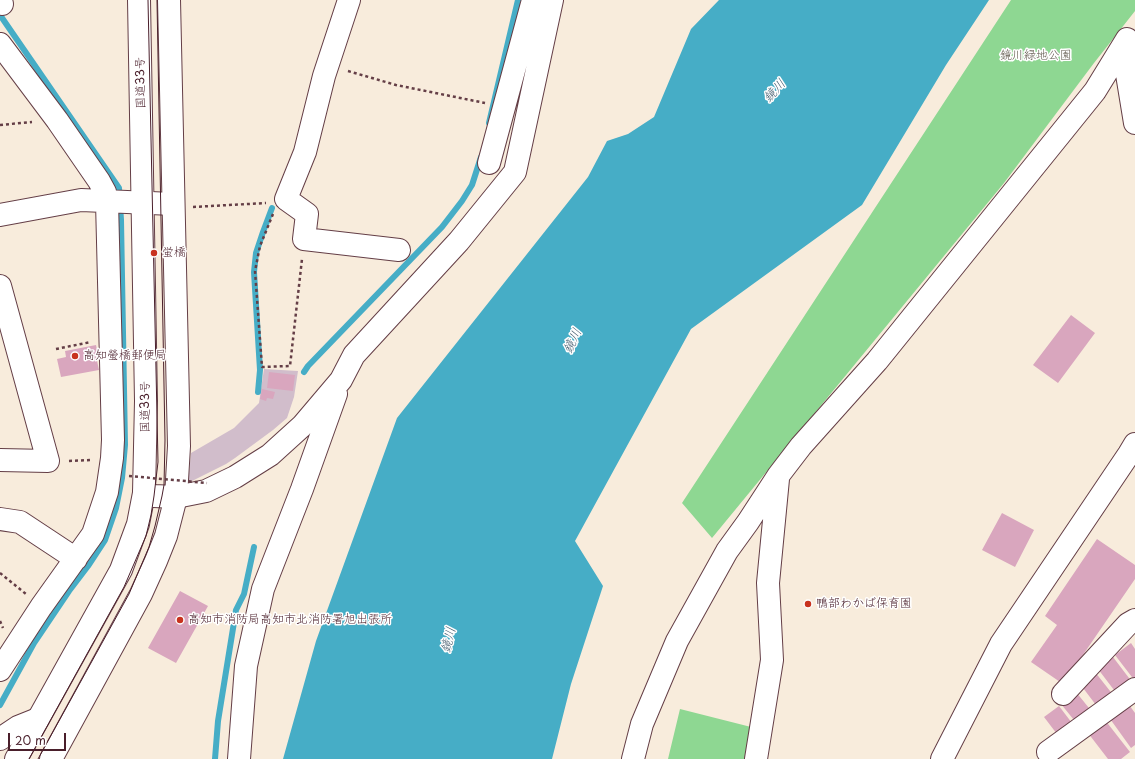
<!DOCTYPE html>
<meta charset="utf-8">
<style>
body{margin:0}
#map{position:relative;width:1135px;height:759px;overflow:hidden;background:#f8ecdc;font-family:"Playpen Sans",sans-serif}
canvas{display:block}
.scale{position:absolute;left:8px;top:733px;width:58px;height:18px;box-sizing:border-box;border:2px solid #4a1f2b;border-top:0;padding-left:5px;font-size:12px;line-height:14px;white-space:nowrap;color:#4a1f2b;-webkit-text-stroke:3px #fff;paint-order:stroke}
</style>
<div id="map">
<canvas width="1135" height="759"></canvas>
<div class="scale">20 m</div>
</div>
<script>
const c = document.querySelector('canvas').getContext('2d');
c.lineJoin = 'round';
function fillPath(path, color) { c.fillStyle = color; c.fill(path, 'evenodd'); }
const shape = rows => new Path2D(rows.map(r => 'M' + r).join(''));
function stroke(path, color, width, dash) { c.strokeStyle = color; c.lineWidth = width; c.lineCap = dash ? 'butt' : 'round'; c.setLineDash(dash || []); c.stroke(path); }
function write(font, color, halo, rows, align = 'center') {
  c.font = font + ' "Playpen Sans","Klee One",sans-serif'; c.lineWidth = 3; c.setLineDash([]); c.textBaseline = 'middle'; c.strokeStyle = halo; c.fillStyle = color; for (const [text, x, y, turn = 0] of rows) {
    c.save(); c.translate(x, y); c.rotate((+turn || 0) * Math.PI / 180); c.textAlign = isNaN(turn) ? turn : align; if (halo) c.strokeText(text, 0, 0); c.fillText(text, 0, 0); c.restore();
  }
}
const industrial = shape([
 [264,369,298,371,294,397,287,418,273,430,235,458,226,464,188,483,191,453,234,428,259,403]
]);
const green = shape([
 [1011,0,1135,0,1135,11,1094,63,1004,183,712,538,682,503],
 [680,709,755,728,749,759,668,759]
]);
const water = shape([
 [719,0,989,0,946,65,862,205,691,329,575,541,603,586,571,684,552,759,283,759,316,641,397,418,588,177,607,141,628,134,654,117,691,29]
]);
const stream = shape([
 [0,15,119,188,121,220,125,445,122,478,116,508,105,540,88,566,69,591,34,643,0,705],
 [489,123,518,0],
 [304,372,308,366,442,227,462,201,472,185,481,157],
 [258,392,260,370,254,272,256,253,263,232,272,208],
 [215,759,218,721,236,610,244,594,254,547]
]);
const building = shape([
 [1071,315,1095,333,1058,383,1033,365],
 [96,345,98,355,96,356,99,370,61,377,57,359,66,357,65,351],
 [269,372,295,375,293,391,267,388],
 [262,389,275,392,273,399,267,398,266,401,260,399],
 [1002,513,1034,530,1015,567,982,550],
 [1097,539,1135,565,1135,579,1063,684,1031,662,1057,625,1045,616],
 [180,591,208,606,176,663,148,648],
 [1131,643,1135,649,1135,681,1115,655],
 [1113,657,1132,682,1117,694,1098,669],
 [1095,672,1114,696,1099,709,1080,684],
 [1076,692,1093,713,1078,725,1061,704],
 [1127,702,1135,713,1135,745,1131,748,1108,716],
 [1059,706,1075,727,1060,738,1044,717],
 [1105,720,1130,752,1121,759,1108,759,1088,733]
]);
const path = shape([
 [348,71,396,85,485,103],
 [0,125,32,122],
 [193,207,266,203],
 [273,214,260,246,255,271,262,367,290,366,302,259],
 [56,349,91,342],
 [69,461,92,460],
 [0,573,26,594],
 [0,621,3,628]
]);
const minor = shape([
 [349,0,324,76,305,152,286,199,307,214,304,239,399,250],
 [0,2,2,4],
 [1127,41,1125,62,1135,123],
 [0,44,57,120,99,181,105,192,107,202,113,440,112,458,107,492,93,534,41,607,0,670],
 [489,163,533,0],
 [0,215,81,200,173,204],
 [0,286,48,461,0,460],
 [144,493,154,496,176,497,206,491,235,477,270,455,302,426,341,380,354,355,459,241,515,172,552,0],
 [0,519,20,522,76,559],
 [1063,694,1128,624,1135,620],
 [0,739,18,727,38,719],
 [1048,752,1135,689],
 [239,759,246,666,263,589,302,489,336,394],
 [633,759,642,724,677,641,727,551,748,522,778,476,801,446,877,361,1095,91,1127,39],
 [756,759,772,660,768,583,778,479],
 [942,759,1001,644,1129,454,1135,444]
]);
const highway = shape([
 [16,759,121,570,138,524,144,493,146,401,139,0],
 [51,759,141,594,156,561,166,536,176,497,179,446,169,0]
]);
const tram = shape([
 [29,759,124,587,146,536,151,515,154,496,158,462,148,0],
 [38,759,129,594,149,547,155,526,162,496,164,485,165,440,157,0]
]);
const pathBridge = shape([
 [129,476,207,483]
]);
const markers = [
 [154,253,4,"#c8321e"],
 [75,356,4,"#c8321e"],
 [808,604,4,"#c8321e"],
 [180,620,4,"#c8321e"]
];
const parkNames = [
 ["鏡川緑地公園",1036,56]
];
const streetNames = [
 ["国道33号",141,83,-91],
 ["国道33号",146,407,-90]
];
const poiNames = [
 ["蛍橋",162,253],
 ["高知螢橋郵便局",83,356],
 ["鴨部わかば保育園",816,604],
 ["高知市消防局高知市北消防署旭出張所",188,620]
];
const waterNames = [
 ["鏡川",775,91,-47],
 ["鏡川",573,341,-65],
 ["鏡川",449,640,-77]
];
fillPath(industrial, '#d1bdcb');
fillPath(green, '#8ed792');
fillPath(water, '#46adc6');
stroke(stream, '#46adc6', 6);
fillPath(building, '#d9a6be');
stroke(minor, '#643e46', 24);
stroke(highway, '#643e46', 24);
stroke(path, '#643e46', 2.5, [3, 3]);
stroke(minor, '#fff', 22);
stroke(highway, '#fff', 22);
stroke(tram, '#4a1f2b', 1);
stroke(pathBridge, '#643e46', 2.5, [3, 3]);
for (const [x, y, r, color] of markers) { const dot = new Path2D(); dot.arc(x, y, r, 0, 2 * Math.PI); c.fillStyle = color; c.fill(dot); stroke(dot, '#fff', 1.5); }
write('12px', '#5e564a', '#fff', parkNames);
write('12px', '#4a1f2b', '#fff', streetNames);
write('12px', '#4a1f2b', '#fff', poiNames, 'left');
write('italic 13px', '#485f71', '#fff', waterNames);
</script>
